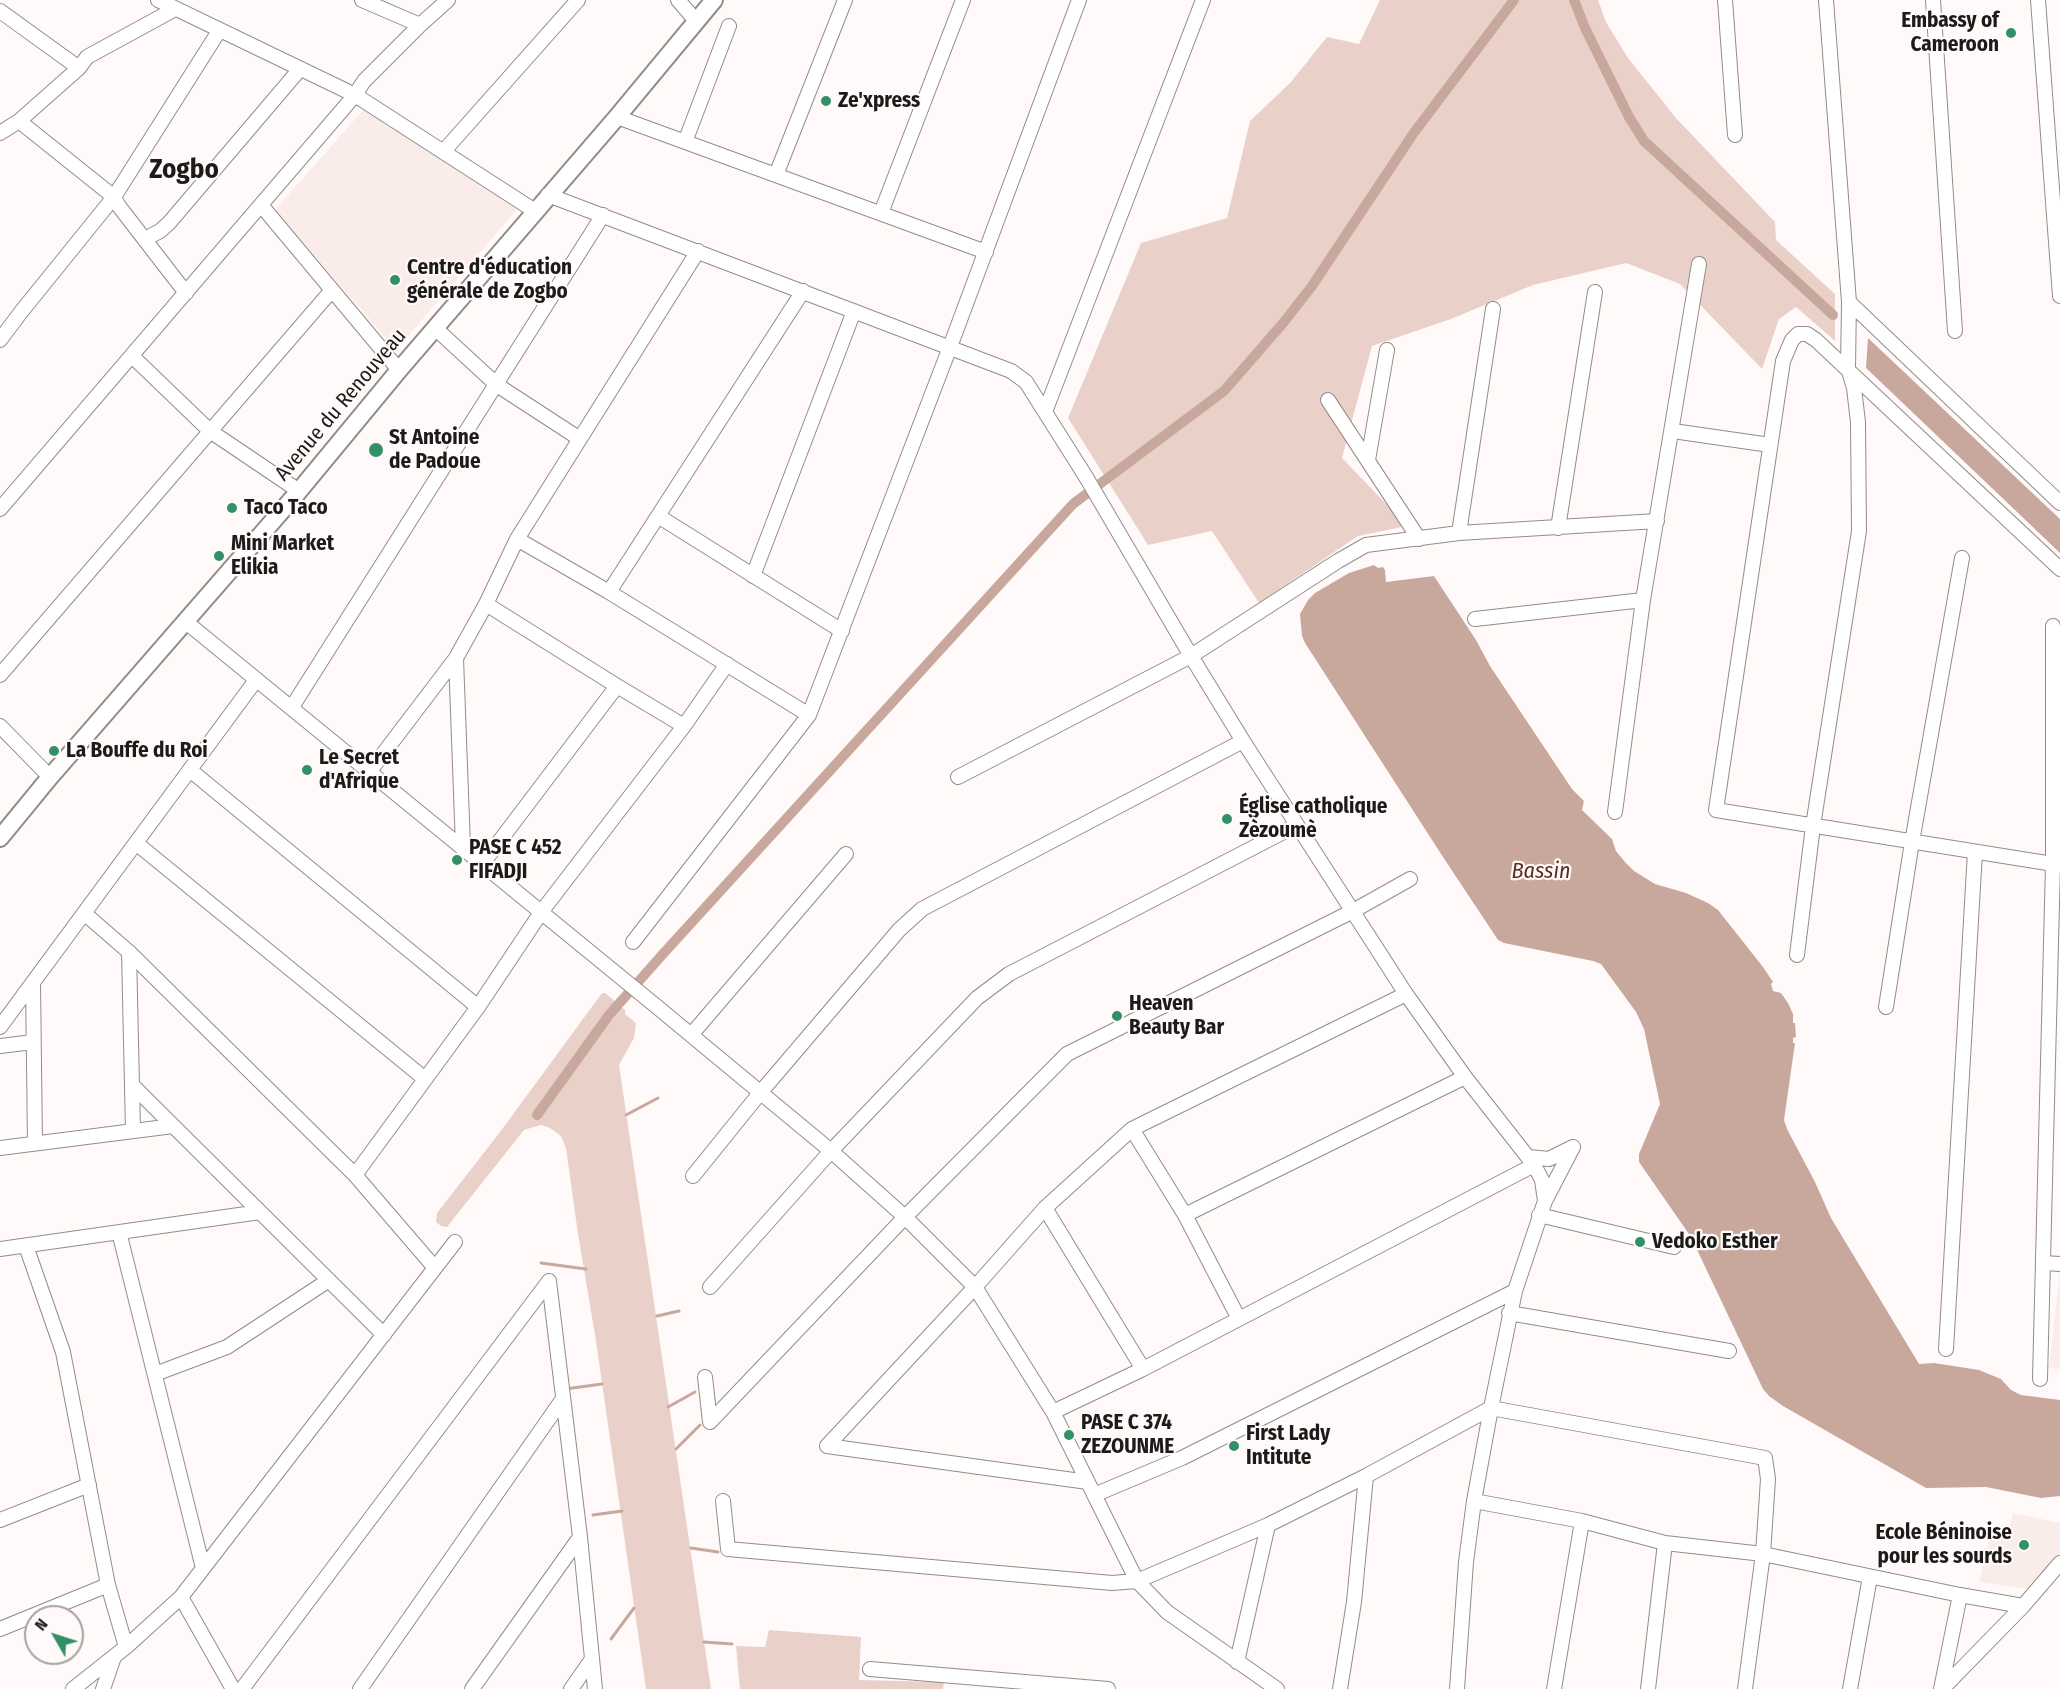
<!DOCTYPE html>
<meta charset="utf-8">
<style>
body{margin:0}
#map{position:relative;width:2060px;height:1689px;overflow:hidden;background:#fffaf9;font-family:"Fira Sans Condensed",sans-serif}
canvas{display:block}
.north{position:absolute;left:24px;top:1605px;width:60px;height:60px;box-sizing:border-box;background:#fffaf9;border:2px solid #a5a1a0;border-radius:50%;rotate:309deg;font-size:16px;font-weight:700;line-height:24px;text-align:center;color:#1d1b1a}
.north::after{content:'';display:block;margin:auto;width:21px;height:27px;background:#329067;clip-path:polygon(50% 0,100% 100%,50% 72%,0 100%)}
</style>
<div id="map">
<canvas width="2060" height="1689"></canvas>
<div class="north">N</div>
</div>
<script>
const c = document.querySelector('canvas').getContext('2d');
c.lineJoin = 'round';
function fillPath(path, color) { c.fillStyle = color; c.fill(path, 'evenodd'); }
const shape = rows => new Path2D(rows.map(r => 'M' + r).join(''));
function stroke(path, color, width, dash) { c.strokeStyle = color; c.lineWidth = width; c.lineCap = dash ? 'butt' : 'round'; c.setLineDash(dash || []); c.stroke(path); }
function write(font, color, halo, rows, align = 'center') {
  c.font = font + ' "Fira Sans Condensed",sans-serif'; c.lineWidth = 4.5; c.setLineDash([]); c.textBaseline = 'middle'; c.strokeStyle = halo; c.fillStyle = color; for (const [text, x, y, turn = 0] of rows) {
    c.save(); c.translate(x, y); c.rotate((+turn || 0) * Math.PI / 180); c.textAlign = isNaN(turn) ? turn : align; if (halo) c.strokeText(text, 0, 0); c.fillText(text, 0, 0); c.restore();
  }
}
const built = shape([
 [364,109,519,207,396,350,275,210],
 [2060,1271,2060,1369,2049,1368],
 [2013,1513,2060,1523,2060,1554,2027,1589,1979,1582,1991,1533,2007,1536]
]);
const green = shape([
 [1380,0,1598,0,1606,22,1628,58,1676,118,1775,222,1776,240,1835,294,1835,341,1796,307,1779,319,1762,369,1680,284,1626,263,1533,285,1451,319,1372,346,1342,458,1395,513,1402,527,1358,536,1259,603,1212,531,1148,545,1068,418,1141,243,1227,218,1250,121,1291,82,1327,37,1359,44],
 [602,993,605,993,625,1010,625,1014,636,1023,634,1038,619,1065,711,1689,646,1689,596,1341,578,1234,566,1148,561,1136,550,1128,541,1125,524,1130,447,1227,441,1226,436,1222,437,1213,500,1132],
 [769,1630,861,1637,859,1680,944,1682,943,1689,740,1689,736,1646,765,1647]
]);
const water = shape([
 [1868,338,2060,519,2060,553,1866,368],
 [1374,565,1378,568,1383,567,1385,570,1386,582,1434,576,1476,640,1490,666,1572,789,1584,801,1582,810,1612,839,1616,851,1625,862,1634,871,1655,884,1686,893,1708,903,1718,910,1763,967,1773,982,1771,984,1773,991,1781,993,1788,1003,1793,1014,1793,1023,1795,1023,1796,1037,1793,1038,1793,1043,1795,1043,1784,1120,1787,1129,1815,1182,1831,1218,1919,1364,1934,1363,1979,1370,2001,1379,2011,1390,2021,1395,2060,1400,2060,1496,2041,1498,1986,1487,1926,1488,1783,1406,1769,1396,1763,1389,1691,1237,1639,1162,1639,1154,1660,1104,1644,1029,1636,1012,1601,964,1593,961,1504,943,1498,940,1443,857,1305,643,1302,636,1300,614,1308,600,1315,593,1349,573]
]);
const stream = shape([
 [626,1115,658,1098],
 [541,1263,586,1269],
 [657,1316,679,1311],
 [565,1389,602,1384],
 [668,1407,695,1392],
 [676,1449,700,1425],
 [593,1515,622,1511],
 [691,1548,718,1552],
 [611,1639,634,1608],
 [704,1642,732,1644]
]);
const canal = shape([
 [1574,0,1585,28,1629,117,1644,141,1833,315],
 [537,1115,609,1015,662,955,1073,504,1224,391,1284,322,1312,286,1413,134,1514,0]
]);
const minor = shape([
 [158,0,355,95,535,211],
 [362,0,420,25],
 [678,0,696,21],
 [1725,0,1735,135],
 [1933,0,1955,331],
 [2038,0,2060,296],
 [0,11,79,68],
 [617,117,986,252],
 [19,121,114,197,118,205,186,293],
 [0,133,19,121,79,68,87,57,175,9],
 [685,142,729,26],
 [443,152,578,0],
 [776,175,845,0],
 [548,195,1011,371,1026,382,1086,477,1191,656,1243,741,1406,994,1465,1077,1534,1165,1542,1180,1545,1201,1515,1291,1491,1408,1474,1501,1466,1562,1457,1689],
 [261,205,399,370],
 [881,213,963,0],
 [145,239,160,231,169,223,300,69],
 [1849,302,2060,503],
 [435,328,497,385,580,439],
 [0,340,21,312,114,197,219,31],
 [132,356,210,431,299,491],
 [1328,400,1419,539],
 [1045,412,1203,0],
 [1673,431,1770,445],
 [1368,460,1387,350],
 [0,509,355,95,364,81,420,25,448,0],
 [658,516,842,631],
 [1558,528,1595,292],
 [1459,533,1493,309],
 [517,539,609,592,809,715],
 [2060,569,1816,340,1807,334,1798,334,1792,340,1783,361,1716,810,2060,865],
 [753,576,854,311],
 [609,592,803,291],
 [486,604,617,686,684,726],
 [1475,619,1643,600],
 [186,622,656,1006,831,1151,905,1217,975,1287,1053,1412,1137,1581,1167,1612,1277,1689],
 [456,658,463,847],
 [0,675,332,290],
 [292,707,603,215],
 [0,726,50,777],
 [190,770,478,1007],
 [370,771,456,658,486,604,517,539,698,251],
 [958,777,1191,656,1338,561,1366,545,1459,533,1657,521],
 [1615,812,1643,600,1699,264],
 [136,843,425,1079],
 [483,863,617,686],
 [84,913,129,952,355,1175,435,1268],
 [633,942,809,715,950,347,1079,0],
 [129,952,133,1131],
 [1797,955,1813,826,1859,531,1858,422,1854,388,1848,368,1849,302,1826,0],
 [33,983,35,1143],
 [1886,1007,1912,842,1962,558],
 [0,1027,256,680],
 [691,1035,846,854],
 [0,1046,33,1042],
 [132,1085,384,1335],
 [1132,1129,1185,1215,1239,1319],
 [0,1148,173,1126],
 [1529,1157,1549,1159,1573,1147],
 [355,1175,478,1007,542,911,684,726,727,664],
 [693,1176,760,1093,899,930,922,909,1243,741],
 [1545,1201,1573,1147],
 [1045,1208,1143,1369],
 [1185,1215,1465,1077],
 [1539,1215,1674,1247],
 [119,1232,203,1568],
 [26,1246,63,1352,108,1585,126,1647],
 [0,1249,260,1212],
 [2044,1263,2060,1264],
 [549,1281,580,1537,595,1689],
 [710,1287,831,1151,977,998,1009,974,1297,825],
 [1509,1313,1729,1351],
 [1946,1349,1975,852],
 [155,1374,227,1347,329,1280],
 [705,1377,710,1422],
 [2040,1379,2053,864,2053,626],
 [1053,1412,1143,1369,1534,1165],
 [710,1422,905,1217,1067,1054,1353,911,1410,879],
 [827,1446,975,1287,1045,1208,1132,1129,1406,994],
 [827,1446,1088,1482],
 [1094,1495,1182,1458,1515,1291],
 [723,1501,728,1549,1112,1583,1137,1581,1268,1525,1366,1476,1491,1408,1765,1458,1768,1479,1763,1554,1745,1689],
 [1474,1501,1582,1521,1665,1543,1763,1554,1960,1595,2023,1606],
 [0,1520,89,1485],
 [181,1597,233,1689],
 [0,1629,108,1585],
 [1237,1662,1268,1525],
 [870,1669,1108,1689],
 [73,1689,126,1647,181,1597,455,1242],
 [103,1689,114,1657],
 [242,1689,549,1281],
 [360,1689,562,1400],
 [472,1689,580,1537],
 [571,1689,592,1659],
 [1340,1689,1354,1602,1366,1476],
 [1554,1689,1582,1521],
 [1648,1689,1665,1543],
 [1850,1689,1870,1577],
 [1941,1689,1960,1595],
 [1942,1689,2023,1606,2060,1563]
]);
const major = shape([
 [0,838,50,777,299,491,399,370,617,117,714,0]
]);
const markers = [
 [2011,33,6,"#329067"],
 [826,101,6,"#329067"],
 [395,280,6,"#329067"],
 [376,450,8,"#329067"],
 [232,508,6,"#329067"],
 [219,556,6,"#329067"],
 [54,751,6,"#329067"],
 [307,770,6,"#329067"],
 [1227,819,6,"#329067"],
 [457,860,6,"#329067"],
 [1117,1016,6,"#329067"],
 [1640,1242,6,"#329067"],
 [1069,1435,6,"#329067"],
 [1234,1446,6,"#329067"],
 [2024,1545,6,"#329067"]
];
const poiNames = [
 ["Embassy of",1999,21,"right"],
 ["Cameroon",1999,45,"right"],
 ["Ze'xpress",838,101],
 ["Centre d'éducation",407,268],
 ["générale de Zogbo",407,292],
 ["St Antoine",389,438],
 ["de Padoue",389,462],
 ["Taco Taco",244,508],
 ["Mini Market",231,544],
 ["Elikia",231,568],
 ["La Bouffe du Roi",66,751],
 ["Le Secret",319,758],
 ["d'Afrique",319,782],
 ["Église catholique",1239,807],
 ["Zèzoumè",1239,831],
 ["PASE C 452",469,848],
 ["FIFADJI",469,872],
 ["Heaven",1129,1004],
 ["Beauty Bar",1129,1028],
 ["Vedoko Esther",1652,1242],
 ["PASE C 374",1081,1423],
 ["ZEZOUNME",1081,1447],
 ["First Lady",1246,1434],
 ["Intitute",1246,1458],
 ["Ecole Béninoise",2012,1533,"right"],
 ["pour les sourds",2012,1557,"right"]
];
const streetNames = [
 ["Avenue du Renouveau",341,405,-50]
];
const waterNames = [
 ["Bassin",1541,872]
];
const districtNames = [
 ["Zogbo",184,170]
];
fillPath(built, '#faede9');
fillPath(green, '#e9d1ca');
fillPath(water, '#c8a89d');
stroke(stream, '#c8a89d', 3);
stroke(canal, '#c8a89d', 10);
stroke(minor, '#928c89', 16);
stroke(major, '#928c89', 20);
stroke(minor, '#fff', 14);
stroke(major, '#fff', 16);
for (const [x, y, r, color] of markers) { const dot = new Path2D(); dot.arc(x, y, r, 0, 2 * Math.PI); c.fillStyle = color; c.fill(dot); stroke(dot, '#fffaf9', 2); }
write('bold 21px', '#1d1b1a', '#fffaf9', poiNames, 'left');
write('21px', '#1d1b1a', '#fffaf9', streetNames);
write('italic 22px', '#592c1c', '#fffaf9', waterNames);
write('bold 27px', '#1d1b1a', '#fffaf9', districtNames);
</script>
